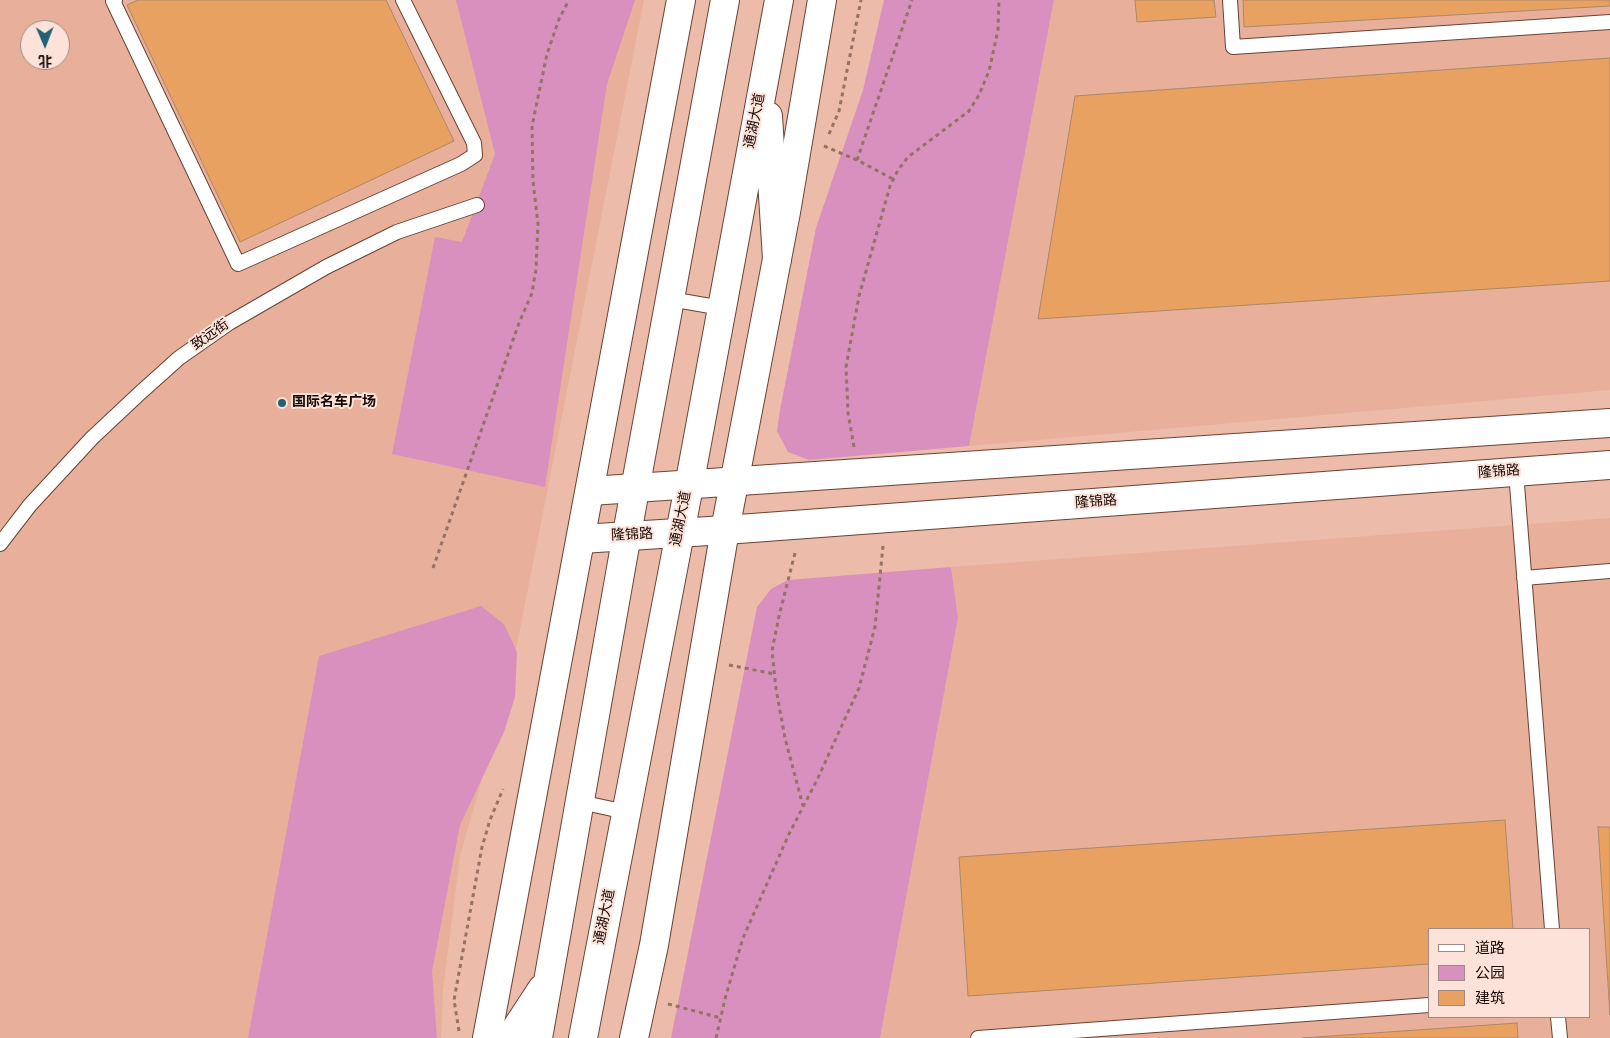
<!DOCTYPE html>
<meta charset="utf-8">
<style>
body{margin:0}
#map{position:relative;width:1610px;height:1038px;overflow:hidden;background:#ecbba9;font-family:Overpass,"Noto Sans SC",sans-serif}
canvas{display:block}
.legend{position:absolute;left:1428px;top:928px;width:162px;height:90px;box-sizing:border-box;background:#fce2d9;border:1px solid #a08a83;margin:0;padding:6px 9px;list-style:none;font-size:15px;color:#170703}
.legend li{display:flex;align-items:center;gap:10px;height:25px}
.legend b{width:25px;border:1px solid #a08a83}
.north{position:absolute;left:20px;top:20px;width:50px;height:50px;box-sizing:border-box;background:#fce2d9;border:1px solid #a08a83;border-radius:50%;rotate:179deg;font-size:14px;font-weight:700;line-height:20px;text-align:center;color:#170703}
.north::after{content:'';display:block;margin:auto;width:18px;height:22px;background:#216376;clip-path:polygon(50% 0,100% 100%,50% 72%,0 100%)}
</style>
<div id="map">
<canvas width="1610" height="1038"></canvas>
<ul class="legend">
<li><b style="height:6px;background:#fff"></b>道路</li>
<li><b style="height:14px;background:#d891be"></b>公园</li>
<li><b style="height:14px;background:#e8a161"></b>建筑</li>
</ul>
<div class="north">北</div>
</div>
<script>
const c = document.querySelector('canvas').getContext('2d');
c.lineJoin = 'round';
function fillPath(path, color) { c.fillStyle = color; c.fill(path, 'evenodd'); }
const shape = rows => new Path2D(rows.map(r => 'M' + r).join(''));
function stroke(path, color, width, dash) { c.strokeStyle = color; c.lineWidth = width; c.lineCap = dash ? 'butt' : 'round'; c.setLineDash(dash || []); c.stroke(path); }
function write(font, color, halo, rows, align = 'center') {
  c.font = font + ' Overpass,"Noto Sans SC",sans-serif'; c.lineWidth = 4; c.setLineDash([]); c.textBaseline = 'middle'; c.strokeStyle = halo; c.fillStyle = color; for (const [text, x, y, turn = 0] of rows) {
    c.save(); c.translate(x, y); c.rotate((+turn || 0) * Math.PI / 180); c.textAlign = isNaN(turn) ? turn : align; if (halo) c.strokeText(text, 0, 0); c.fillText(text, 0, 0); c.restore();
  }
}
const built = shape([
 [0,0,644,0,510,680,460,856,443,991,441,1038,0,1038],
 [30,30,60,30,60,60,30,60],
 [1054,0,1610,0,1610,390,969,446],
 [1610,518,1610,1038,880,1038,958,618,951,567],
 [1429,929,1589,929,1589,1017,1429,1017]
]);
const green = shape([
 [456,0,635,0,607,84,545,487,392,454,435,237,462,242,495,154],
 [884,0,1054,0,969,446,809,460,788,452,777,431,780,410,816,228,863,90],
 [951,567,958,618,880,1038,671,1038,757,607,771,589,788,580],
 [481,606,504,624,517,652,515,697,504,732,460,825,432,971,437,1038,248,1038,319,656]
]);
const building = shape([
 [138,0,386,0,454,141,240,242,127,5,138,0],
 [1135,0,1214,0,1216,17,1137,22,1135,0],
 [1243,0,1610,0,1610,6,1244,27,1243,0],
 [1610,58,1610,281,1038,319,1075,96,1610,58],
 [1505,820,1513,929,1429,929,1429,964,968,996,959,857,1505,820],
 [1598,827,1610,827,1610,1015,1598,827],
 [1517,1023,1518,1038,1302,1038,1517,1023]
]);
const path = shape([
 [829,134,839,111,861,0],
 [824,146,857,160,893,179],
 [857,160,912,0],
 [854,447,848,413,846,367,859,296,890,186,898,170,908,157,969,111,979,95,989,71,998,30,999,0],
 [795,553,779,616,772,651,776,689,785,738,803,806],
 [433,568,519,323,532,293,536,269,538,224,533,181,532,126,547,54,559,19,569,0],
 [729,665,775,674],
 [668,1004,721,1018],
 [459,1031,454,1000,482,847,490,820,503,789],
 [716,1038,726,995,743,938,789,834,817,780,859,688,875,627,883,546]
]);
const service = shape([
 [115,0,113,1,238,264,461,164,475,155,474,143,403,0],
 [1230,0,1233,47,1610,22],
 [670,299,722,308],
 [1516,472,1552,929],
 [0,544,30,505,92,438,140,393,179,358,229,323,326,267,397,232,477,205],
 [1524,578,1610,571],
 [580,802,626,812],
 [1558,1017,1560,1038],
 [978,1038,1429,1005]
]);
const minor = shape([
 [487,1038,681,0],
 [634,1038,654,945,725,530,786,212,822,0]
]);
const secondary = shape([
 [590,491,1610,423],
 [581,539,725,530,1610,465]
]);
const primary = shape([
 [768,116,777,259],
 [510,1038,542,989],
 [538,1038,635,489,725,0],
 [583,1038,689,486,779,0]
]);
const markers = [
 [282,403,5,"#216376"]
];
const streetNames = [
 ["通湖大道",756,121,-79],
 ["致远街",211,336,-35],
 ["隆锦路",1499,473,-4],
 ["隆锦路",1096,503,-4],
 ["通湖大道",682,519,-79],
 ["隆锦路",632,536,-3],
 ["通湖大道",606,917,-79]
];
const poiNames = [
 ["国际名车广场",292,403]
];
fillPath(built, '#e8b09b');
fillPath(green, '#d891be');
fillPath(building, '#e8a161');
stroke(building, '#ac8869', 1);
stroke(service, '#6b4233', 16);
stroke(minor, '#6b4233', 30);
stroke(secondary, '#6b4233', 30);
stroke(primary, '#6b4233', 30);
stroke(path, '#957265', 3, [4, 4]);
stroke(service, '#fff', 14);
stroke(minor, '#fff', 28);
stroke(secondary, '#fff', 28);
stroke(primary, '#fff', 28);
for (const [x, y, r, color] of markers) { const dot = new Path2D(); dot.arc(x, y, r, 0, 2 * Math.PI); c.fillStyle = color; c.fill(dot); stroke(dot, '#fce2d9', 2); }
write('14px', '#170703', '#fce2d9', streetNames);
write('bold 14px', '#170703', '#fce2d9', poiNames, 'left');
</script>
